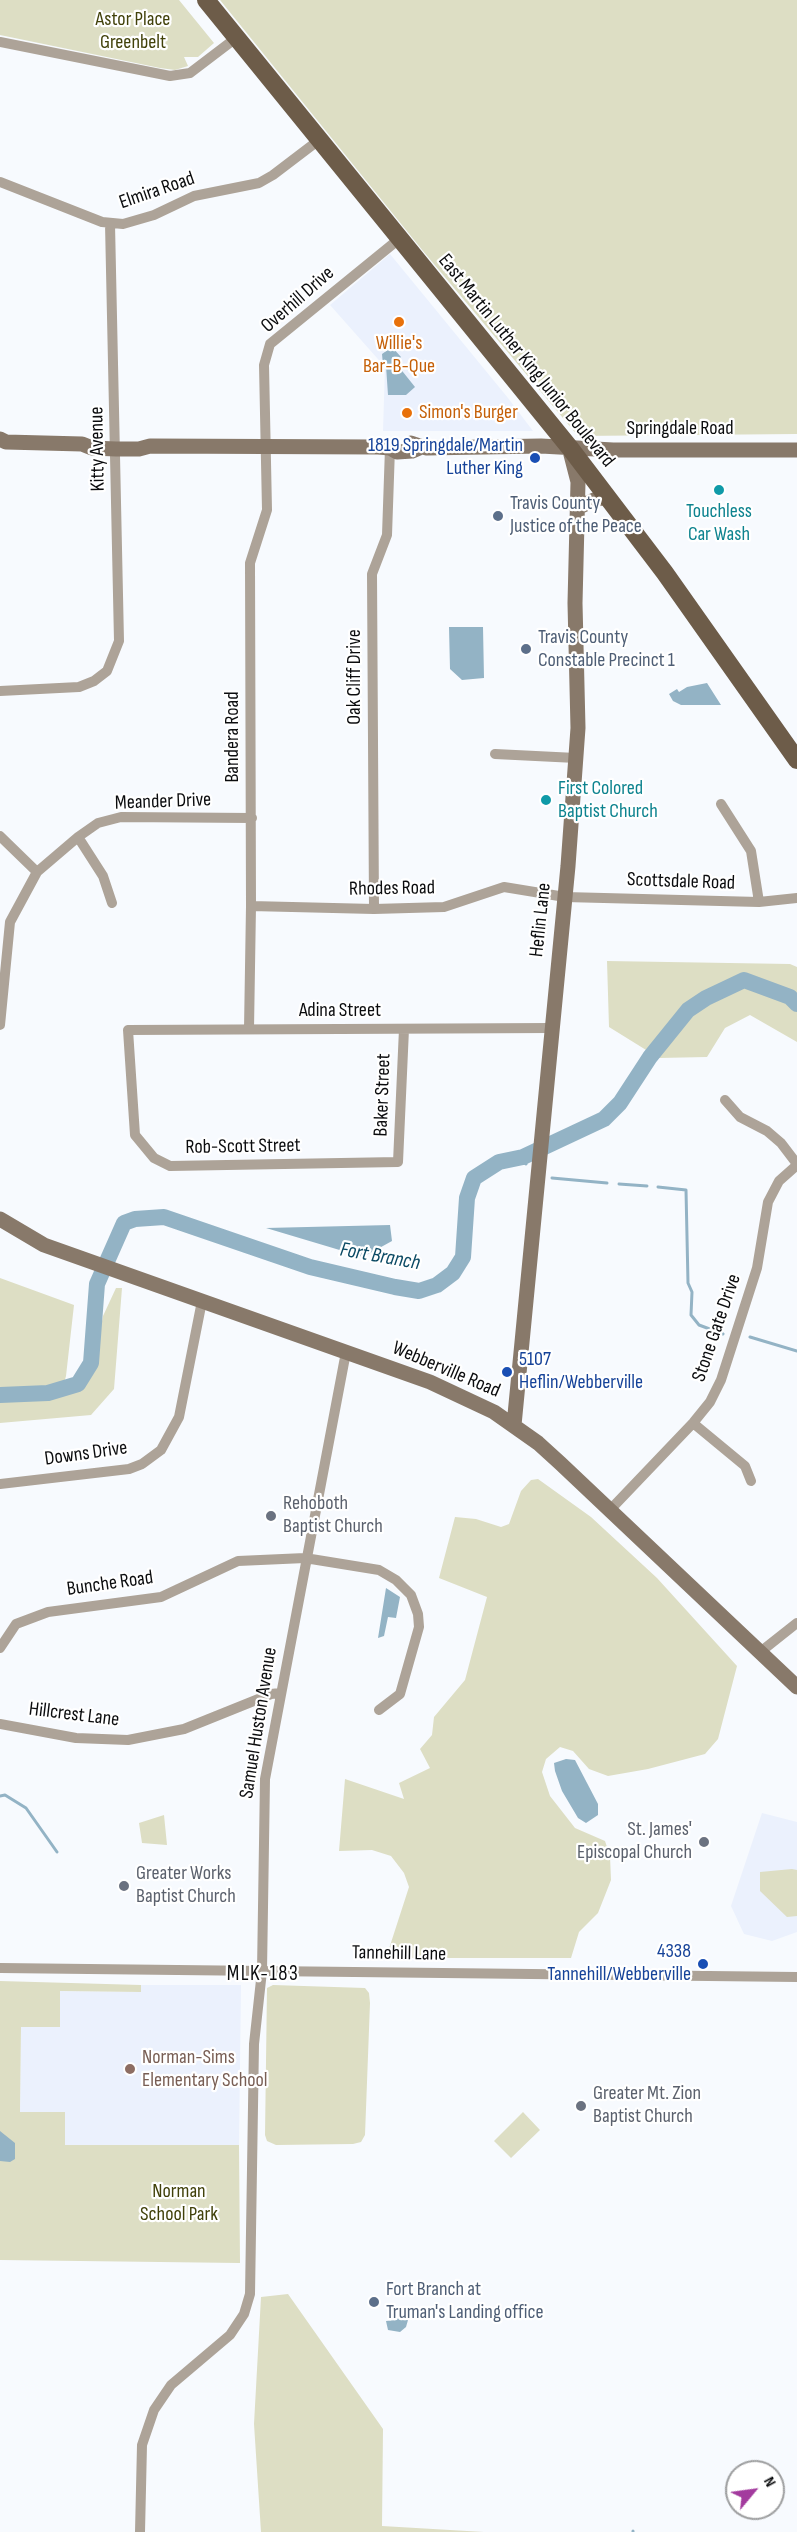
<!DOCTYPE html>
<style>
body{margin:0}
#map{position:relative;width:797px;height:2532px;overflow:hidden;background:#f7fafe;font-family:"Sofia Sans Condensed",sans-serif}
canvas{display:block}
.north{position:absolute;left:725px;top:2460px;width:60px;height:60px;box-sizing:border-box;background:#fff;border:2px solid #9d9e9f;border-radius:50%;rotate:61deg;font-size:16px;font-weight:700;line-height:24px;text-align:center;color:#0b0c0e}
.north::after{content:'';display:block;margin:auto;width:21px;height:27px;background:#a33b9e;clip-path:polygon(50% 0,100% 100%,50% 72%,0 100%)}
</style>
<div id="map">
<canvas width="797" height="2532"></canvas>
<div class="north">N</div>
</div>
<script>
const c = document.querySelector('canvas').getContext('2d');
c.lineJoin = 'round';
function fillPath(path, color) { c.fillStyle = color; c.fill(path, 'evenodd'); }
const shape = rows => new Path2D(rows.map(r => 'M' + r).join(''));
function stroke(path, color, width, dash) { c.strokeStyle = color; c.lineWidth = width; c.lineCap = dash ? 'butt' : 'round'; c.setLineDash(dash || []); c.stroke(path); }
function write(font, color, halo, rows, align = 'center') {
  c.font = font + ' "Sofia Sans Condensed",sans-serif'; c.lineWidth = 4.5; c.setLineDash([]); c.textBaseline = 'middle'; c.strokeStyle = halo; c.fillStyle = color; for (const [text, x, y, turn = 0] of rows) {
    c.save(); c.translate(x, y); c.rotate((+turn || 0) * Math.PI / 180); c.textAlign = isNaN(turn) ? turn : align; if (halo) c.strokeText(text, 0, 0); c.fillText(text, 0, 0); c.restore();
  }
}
const built = shape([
 [390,254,508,398,533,431,383,431,385,367,330,305],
 [762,1813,797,1822,797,1932,772,1941,744,1934,731,1906],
 [141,1985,241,1985,239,2145,65,2145,20,2112,21,2026,59,1991,141,1992]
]);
const green = shape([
 [0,0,179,0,214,43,198,57,184,57,188,66,175,70,160,68,0,35],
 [220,0,797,0,797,434,578,436,423,251],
 [607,961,790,964,797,967,797,1042,750,1015,725,1028,707,1057,659,1058,609,1027],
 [0,1278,74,1305,66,1376,61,1394,80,1388,93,1367,103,1316,116,1288,122,1288,114,1389,91,1415,0,1423],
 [538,1479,591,1517,657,1578,737,1666,718,1739,705,1754,648,1769,608,1776,589,1769,573,1751,560,1747,546,1759,542,1772,550,1796,575,1828,605,1841,610,1856,611,1880,598,1913,579,1932,571,1958,386,1958,409,1887,404,1873,391,1856,372,1850,339,1851,345,1779,404,1799,399,1783,430,1768,420,1749,432,1735,434,1717,465,1680,487,1597,439,1578,455,1517,476,1519,501,1527,509,1524,521,1491,531,1480],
 [164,1815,167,1845,142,1843,139,1823],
 [792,1869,797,1870,797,1916,787,1917,760,1891,760,1872],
 [0,1981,141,1985,141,1992,60,1991,60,2027,21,2027,20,2112,65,2112,65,2145,239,2145,240,2263,0,2260],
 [273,1985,365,1988,369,1993,370,2003,365,2135,361,2142,353,2144,276,2145,267,2141,265,2135,267,1988],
 [523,2112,540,2130,511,2158,494,2141],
 [288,2294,383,2429,382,2526,484,2532,261,2532,254,2424,261,2297]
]);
const water = shape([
 [392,347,401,357,395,362,415,387,406,395,388,395,386,366,383,365,382,354],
 [449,627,483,627,484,678,462,680,450,669],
 [707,683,721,705,681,705,673,701,669,694,677,689,679,692,687,687],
 [390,1225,392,1241,363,1257,266,1228],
 [386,1588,400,1597,396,1618,388,1617,384,1636,378,1638],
 [566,1759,575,1760,598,1804,598,1815,586,1823,578,1818,562,1791,555,1771,554,1763],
 [0,2131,15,2143,15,2159,10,2162,0,2161],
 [402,2308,416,2309,416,2316,408,2320,406,2327,400,2332,388,2330,386,2321,397,2320]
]);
const stream = shape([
 [516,1158,526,1164],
 [552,1178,607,1183],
 [619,1184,647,1186],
 [658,1187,686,1190,688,1283,692,1292,691,1315,699,1325,723,1334],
 [750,1337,797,1351],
 [0,1796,5,1795,26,1808,57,1852],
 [633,2532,633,2531]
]);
const river = shape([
 [0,1395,48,1393,78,1384,91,1363,97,1284,124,1223,135,1219,164,1217,310,1267,395,1287,419,1291,437,1285,453,1273,463,1257,467,1198,474,1178,499,1162,523,1157,604,1119,620,1103,650,1057,688,1010,706,998,744,980,790,997,797,1004]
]);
const street = shape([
 [0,42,170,76,190,73,236,38],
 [0,182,102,222,123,224,154,215,194,196,259,183,273,175,319,140],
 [0,691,79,687,94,681,107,671,119,641,110,224],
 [495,754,576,758],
 [721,804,751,851,759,902],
 [0,836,37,872],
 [78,837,103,876,112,903],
 [251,906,374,909,444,907,504,887,565,897,759,902,797,898],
 [374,909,372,574,387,535,390,448],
 [0,1025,10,922,37,872,78,837,98,823,121,817,252,818],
 [249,1029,251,906,250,563,267,510,264,365,270,344,399,239],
 [404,1029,398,1162,170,1166,154,1158,135,1135,128,1030,551,1028],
 [725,1100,740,1117,767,1131,781,1143,797,1164],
 [693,1423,745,1466,751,1481],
 [0,1484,129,1469,142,1464,161,1450,179,1417,202,1301],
 [609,1511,693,1423,710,1402,721,1380,757,1268,768,1202,779,1181,797,1165],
 [0,1648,16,1624,48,1612,161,1597,238,1561,305,1558,379,1570,396,1580,411,1595,418,1614,419,1627,400,1694,379,1710],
 [759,1653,797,1623],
 [0,1724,76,1738,128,1740,184,1729,271,1694,280,1693],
 [0,1968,797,1977],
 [140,2532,142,2445,154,2410,171,2385,230,2335,244,2314,250,2294,254,2044,262,1971,265,1779,346,1352]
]);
const secondary = shape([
 [0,439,6,442,82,444,92,448,116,449,139,449,150,446,378,447,390,448,397,452,412,451,419,448],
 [411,443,426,448,541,446,613,450,797,450],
 [577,508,594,500,606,497],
 [0,1219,44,1245,430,1382,494,1412,538,1443,560,1463,797,1687],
 [514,1425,568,866,578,728,575,603,578,482,570,451]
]);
const primary = shape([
 [206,0,570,448,665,573,797,760]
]);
const markers = [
 [399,322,6,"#e8710a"],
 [407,413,6,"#e8710a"],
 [535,458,6,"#1a4fb4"],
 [719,490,6,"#0f9aa8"],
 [498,516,6,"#5c6f8a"],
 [526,649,6,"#5c6f8a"],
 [546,800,6,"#0f9aa8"],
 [507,1372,6,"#1a4fb4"],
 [271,1516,6,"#6b7280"],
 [704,1842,6,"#6b7280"],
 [124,1886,6,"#6b7280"],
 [703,1964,6,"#1a4fb4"],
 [130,2069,6,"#8d6e63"],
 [581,2106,6,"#6b7280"],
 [374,2302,6,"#5c6f8a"]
];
const parkNames = [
 ["Astor Place",133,20],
 ["Greenbelt",133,43],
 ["Norman",179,2192],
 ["School Park",179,2215]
];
const streetNames = [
 ["Elmira Road",157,191,-19],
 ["Overhill Drive",298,300,-41],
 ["East Martin Luther King Junior Boulevard",526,361,51],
 ["Springdale Road",680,429],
 ["Kitty Avenue",98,449,-91],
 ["Oak Cliff Drive",355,677,-90],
 ["Bandera Road",233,737,-90],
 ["Meander Drive",163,802,-2],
 ["Scottsdale Road",681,882,2],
 ["Rhodes Road",392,889,-1],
 ["Heflin Lane",541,920,-84],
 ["Adina Street",340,1011],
 ["Baker Street",383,1095,-88],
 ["Rob-Scott Street",243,1147,-1],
 ["Stone Gate Drive",717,1328,-71],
 ["Webberville Road",446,1370,23],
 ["Downs Drive",86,1454,-8],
 ["Bunche Road",110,1584,-8],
 ["Hillcrest Lane",74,1715,7],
 ["Samuel Huston Avenue",259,1723,-81],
 ["Tannehill Lane",399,1954,1]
];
const foodNames = [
 ["Willie's",399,344],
 ["Bar-B-Que",399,367],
 ["Simon's Burger",419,413,"left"]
];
const transitNames = [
 ["1819 Springdale/Martin",523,446],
 ["Luther King",523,469],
 ["5107",519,1360,"left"],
 ["Heflin/Webberville",519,1383,"left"],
 ["4338",691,1952],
 ["Tannehill/Webberville",691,1975]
];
const serviceNames = [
 ["Travis County",510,504],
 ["Justice of the Peace",510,527],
 ["Travis County",538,638],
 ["Constable Precinct 1",538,661],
 ["Fort Branch at",386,2290],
 ["Truman's Landing office",386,2313]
];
const cultureNames = [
 ["Touchless",719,512],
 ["Car Wash",719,535],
 ["First Colored",558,789,"left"],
 ["Baptist Church",558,812,"left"]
];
const worshipNames = [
 ["Rehoboth",283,1504],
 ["Baptist Church",283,1527],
 ["St. James'",692,1830,"right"],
 ["Episcopal Church",692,1853,"right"],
 ["Greater Works",136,1874],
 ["Baptist Church",136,1897],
 ["Greater Mt. Zion",593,2094],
 ["Baptist Church",593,2117]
];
const educationNames = [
 ["Norman-Sims",142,2058],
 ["Elementary School",142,2081]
];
const waterNames = [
 ["Fort Branch",380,1257,10]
];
const neighbourhoodNames = [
 ["MLK-183",263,1975]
];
fillPath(built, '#ebf1fd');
fillPath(green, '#dddec4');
fillPath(water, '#93b3c5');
stroke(stream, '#93b3c5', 3);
stroke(river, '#93b3c5', 16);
stroke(street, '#ada398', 10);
stroke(secondary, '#88796a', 15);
stroke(primary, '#6d5c49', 18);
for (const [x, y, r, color] of markers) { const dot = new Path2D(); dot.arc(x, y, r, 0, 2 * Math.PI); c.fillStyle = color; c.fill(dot); stroke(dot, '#fff', 2); }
write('20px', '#41410a', '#fff', parkNames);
write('20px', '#0b0c0e', '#fff', streetNames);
write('20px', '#c56008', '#fff', foodNames);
write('20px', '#164399', '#fff', transitNames, 'right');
write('20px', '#4e5e75', '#fff', serviceNames, 'left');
write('20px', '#0d838f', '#fff', cultureNames);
write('20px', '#5b616d', '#fff', worshipNames, 'left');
write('20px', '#785e54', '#fff', educationNames, 'left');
write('italic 21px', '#0b4a64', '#fff', waterNames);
c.letterSpacing = '1.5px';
write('21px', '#0b0c0e', '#fff', neighbourhoodNames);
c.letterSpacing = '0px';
</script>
